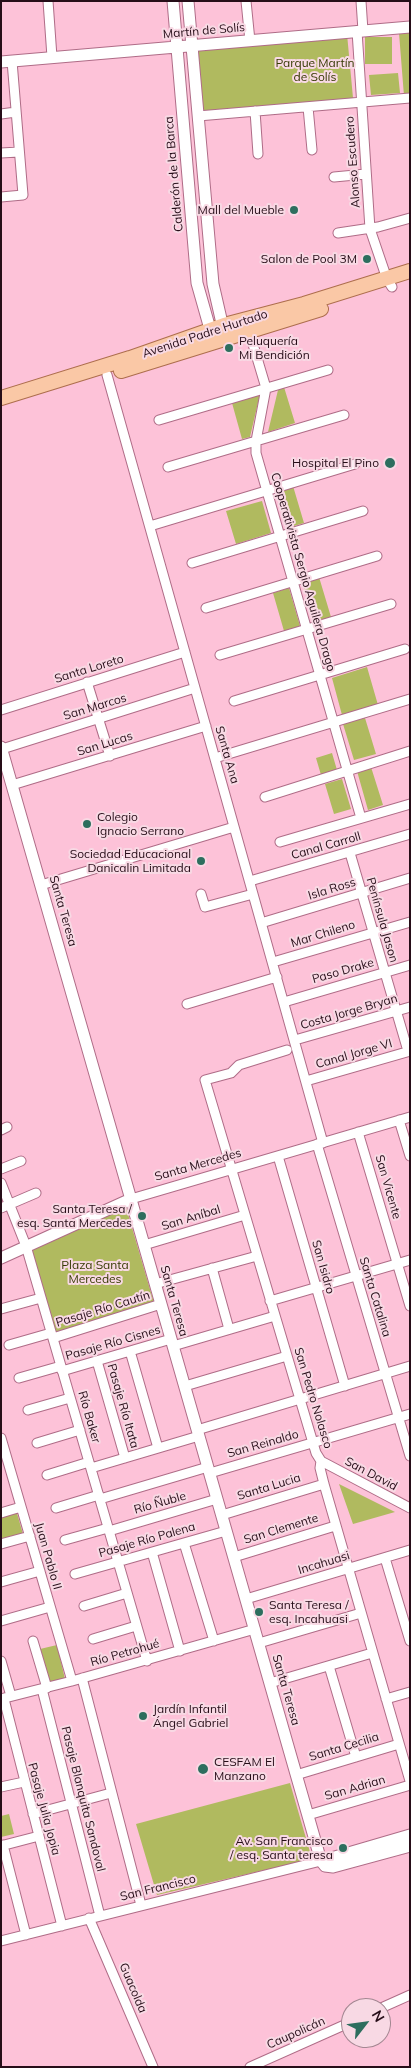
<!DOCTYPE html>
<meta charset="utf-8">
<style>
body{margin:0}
#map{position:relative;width:411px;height:2068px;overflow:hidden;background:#fdc2d8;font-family:Mulish,sans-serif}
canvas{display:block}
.frame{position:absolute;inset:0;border:2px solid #260d18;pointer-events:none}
.north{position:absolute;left:341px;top:1998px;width:50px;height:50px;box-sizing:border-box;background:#f8d9e4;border:1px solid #a48792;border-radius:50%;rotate:60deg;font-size:14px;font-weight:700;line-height:20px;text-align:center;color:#260d18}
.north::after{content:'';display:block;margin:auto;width:18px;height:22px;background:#2d6e5e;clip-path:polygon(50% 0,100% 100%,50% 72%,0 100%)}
</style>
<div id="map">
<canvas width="411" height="2068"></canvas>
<div class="frame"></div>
<div class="north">N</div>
</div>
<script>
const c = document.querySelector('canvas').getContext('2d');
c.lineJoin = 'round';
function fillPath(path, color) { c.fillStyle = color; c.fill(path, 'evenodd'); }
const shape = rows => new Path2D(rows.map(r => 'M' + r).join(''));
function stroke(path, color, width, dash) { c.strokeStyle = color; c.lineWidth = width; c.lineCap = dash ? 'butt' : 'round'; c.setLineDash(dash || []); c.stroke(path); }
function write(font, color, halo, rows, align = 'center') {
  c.font = font + ' Mulish,sans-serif'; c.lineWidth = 4; c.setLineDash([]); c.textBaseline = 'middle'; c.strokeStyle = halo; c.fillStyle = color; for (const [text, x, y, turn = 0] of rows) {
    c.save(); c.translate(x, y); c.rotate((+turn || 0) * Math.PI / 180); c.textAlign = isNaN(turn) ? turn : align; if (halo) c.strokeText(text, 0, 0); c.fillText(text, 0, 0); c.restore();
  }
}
const green = shape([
 [410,32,410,96,404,96,399,33],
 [347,34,353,98,203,112,197,49],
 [365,37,392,37,392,64,365,64],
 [398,73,400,93,371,95,369,75],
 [284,387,295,423,268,432,278,390],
 [260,394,250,437,242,439,232,403],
 [293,486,304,523,287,528,276,491],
 [262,501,271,533,236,544,226,511],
 [319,577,331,617,315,622,302,582],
 [289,588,300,626,284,631,273,593],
 [367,667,378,705,342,715,332,678],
 [365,718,376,754,354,760,343,724],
 [332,753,337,770,321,775,316,758],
 [371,767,383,805,368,810,357,771],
 [342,779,351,809,334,814,325,784],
 [126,1207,154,1303,53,1334,29,1247],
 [339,1484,395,1512,353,1524],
 [16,1510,23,1534,1,1541,1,1515],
 [57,1645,65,1679,48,1683,40,1649],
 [290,1783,312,1859,157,1895,136,1824],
 [9,1814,14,1834,1,1837,1,1816]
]);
const minor = shape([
 [48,1,52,57],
 [246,1,250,41],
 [361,1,363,31],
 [357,31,370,229,387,279,392,287],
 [308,107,312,150],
 [255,111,258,154],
 [1,114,16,112],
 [198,116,410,98],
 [1,153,19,152],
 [334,177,366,174],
 [1,197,23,195,12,61],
 [338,233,378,227,410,218],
 [249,331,266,388,256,441,256,453,361,818],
 [107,375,323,1143],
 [159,420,328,370],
 [168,467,344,415],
 [150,526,355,464],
 [192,563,363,511],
 [206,608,377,556],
 [220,655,391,604],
 [87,682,110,756],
 [234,701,405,649],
 [1,710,185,652],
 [2,749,195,688],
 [215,758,410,699],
 [12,785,206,726],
 [265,797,410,751],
 [280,842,410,804],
 [350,853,408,1051],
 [250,881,410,834],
 [41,885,234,827],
 [201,894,205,907,253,894],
 [261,923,410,878],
 [273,962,410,922],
 [284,1002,410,965],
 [187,1004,277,977],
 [295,1040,410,1007],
 [287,1050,239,1065,231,1073,205,1080,316,1453,321,1461,320,1468,324,1484,410,1781],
 [306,1081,410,1051],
 [399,1120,410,1156],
 [1,1130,7,1127],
 [358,1132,410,1306],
 [317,1144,410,1456],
 [278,1156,345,1386],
 [1,1169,21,1161],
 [1,1183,26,1246,147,1661],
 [131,1199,410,1117],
 [1,1208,36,1193],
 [144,1245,245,1215],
 [212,1268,229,1329],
 [155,1284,257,1256],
 [270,1301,410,1260],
 [1,1309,41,1298],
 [53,1338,161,1304],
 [9,1345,51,1333],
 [173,1346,275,1316],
 [130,1351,158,1448],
 [97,1361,125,1458],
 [62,1371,171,1339],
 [19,1378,61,1366],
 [185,1386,287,1356],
 [28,1410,70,1398],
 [197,1430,410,1366],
 [1,1438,72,1681],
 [37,1443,80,1430],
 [321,1461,410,1508],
 [91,1468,199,1436],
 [210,1473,410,1414],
 [47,1475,89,1462],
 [100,1499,208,1467],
 [56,1508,99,1495],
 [1,1513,21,1507],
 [222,1515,324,1484],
 [109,1531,217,1499],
 [65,1540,108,1528],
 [184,1543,214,1641],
 [1,1544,30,1536],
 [152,1552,180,1651],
 [234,1557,335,1526],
 [385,1558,410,1641],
 [75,1574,226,1531],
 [1,1582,40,1571],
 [246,1599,410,1550],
 [84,1606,127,1593],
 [1,1621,50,1607],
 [93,1639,136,1626],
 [33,1641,47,1688],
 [259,1643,361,1613],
 [1,1661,11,1696],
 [329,1666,356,1757],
 [82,1678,141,1905],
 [270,1683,372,1653],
 [42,1689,100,1916],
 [1,1699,72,1681,255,1629],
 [4,1699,62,1926],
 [386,1699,410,1692],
 [296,1775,399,1744],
 [1,1787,24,1782],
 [33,1814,111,1793],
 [308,1815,410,1785],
 [3,1845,26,1935],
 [1,1846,39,1836],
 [89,1918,153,2067],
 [1,1941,321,1861],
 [381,2008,410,1995],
 [250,2067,351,2022]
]);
const tertiary = shape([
 [173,1,197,283,212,336],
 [188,1,213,284,224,332],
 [1,62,410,27],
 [1,747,321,1861,325,1866,333,1867,410,1846],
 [1,1258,131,1199],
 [321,1861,410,1835]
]);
const primary = shape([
 [121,371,321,309],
 [1,398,130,358,224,325,304,304,410,271]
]);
const markers = [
 [294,210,5,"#2d6e5e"],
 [367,259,5,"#2d6e5e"],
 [229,348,5,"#2d6e5e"],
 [390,463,6,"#2d6e5e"],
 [87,824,5,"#2d6e5e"],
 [201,861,5,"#2d6e5e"],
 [142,1216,5,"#2d6e5e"],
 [259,1612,5,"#2d6e5e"],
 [143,1716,5,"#2d6e5e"],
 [203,1769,6,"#2d6e5e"],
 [343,1848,5,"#2d6e5e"]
];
const streetNames = [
 ["Martín de Solís",204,31,-5],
 ["Alonso Escudero",353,162,-94],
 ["Calderón de la Barca",174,174,-95],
 ["Avenida Padre Hurtado",205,334,-18],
 ["Cooperativista Sergio Aguilera Drago",303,572,74],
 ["Santa Loreto",89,669,-17],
 ["San Marcos",95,707,-17],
 ["San Lucas",105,744,-17],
 ["Santa Ana",227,755,74],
 ["Canal Carroll",326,846,-16],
 ["Isla Ross",332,889,-17],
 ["Santa Teresa",63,911,74],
 ["Península Jason",382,920,74],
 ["Mar Chileno",323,934,-17],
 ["Paso Drake",343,971,-16],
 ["Costa Jorge Bryan",349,1012,-16],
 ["Canal Jorge VI",354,1054,-16],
 ["Santa Mercedes",198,1165,-16],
 ["San Vicente",388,1187,74],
 ["San Aníbal",191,1218,-17],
 ["San Isidro",323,1267,74],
 ["Santa Catalina",375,1297,73],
 ["Santa Teresa",174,1301,74],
 ["Pasaje Río Cautín",103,1309,-17],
 ["Pasaje Río Cisnes",113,1343,-16],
 ["San Pedro Nolasco",313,1398,73],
 ["Pasaje Río Itata",123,1406,74],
 ["Río Baker",89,1417,74],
 ["San Reinaldo",263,1444,-16],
 ["San David",371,1474,28],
 ["Santa Lucia",269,1487,-17],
 ["Río Ñuble",160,1503,-16],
 ["San Clemente",281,1529,-17],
 ["Pasaje Río Palena",147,1540,-16],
 ["Juan Pablo II",48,1556,74],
 ["Incahuasi",324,1563,-17],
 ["Río Petrohué",125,1653,-16],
 ["Santa Teresa",286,1690,74],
 ["Santa Cecilia",344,1747,-17],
 ["San Adrian",355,1788,-16],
 ["Pasaje Blanquita Sandoval",83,1799,76],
 ["Pasaje Julia Jopia",44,1809,75],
 ["San Francisco",158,1888,-14],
 ["Guacolda",133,1988,67],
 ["Caupolicán",296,2033,-24]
];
const parkNames = [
 ["Parque Martín",315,63],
 ["de Solís",315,77],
 ["Plaza Santa",95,1265],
 ["Mercedes",95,1279]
];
const poiNames = [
 ["Mall del Mueble",284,210],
 ["Salon de Pool 3M",357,259],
 ["Peluquería",239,341,"left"],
 ["Mi Bendición",239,355,"left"],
 ["Hospital El Pino",379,463],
 ["Colegio",97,817,"left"],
 ["Ignacio Serrano",97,831,"left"],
 ["Sociedad Educacional",191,854],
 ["Danicalin Limitada",191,868],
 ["Santa Teresa /",132,1209],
 ["esq. Santa Mercedes",132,1223],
 ["Santa Teresa /",269,1605,"left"],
 ["esq. Incahuasi",269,1619,"left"],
 ["Jardín Infantil",153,1709,"left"],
 ["Ángel Gabriel",153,1723,"left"],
 ["CESFAM El",214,1762,"left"],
 ["Manzano",214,1776,"left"],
 ["Av. San Francisco",333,1841],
 ["/ esq. Santa teresa",333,1855]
];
fillPath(green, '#b0ba5f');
stroke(minor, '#af6c87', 11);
stroke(tertiary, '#af6c87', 13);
stroke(primary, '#ad6e4d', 16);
stroke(minor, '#fff', 9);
stroke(tertiary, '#fff', 11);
stroke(primary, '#fac8a6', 14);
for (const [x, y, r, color] of markers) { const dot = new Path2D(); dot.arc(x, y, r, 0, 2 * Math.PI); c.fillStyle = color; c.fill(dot); stroke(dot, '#f8d9e4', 2); }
write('12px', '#260d18', '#f8d9e4', streetNames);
write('12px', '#363a03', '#f8d9e4', parkNames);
write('12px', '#260d18', '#f8d9e4', poiNames, 'right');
</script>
